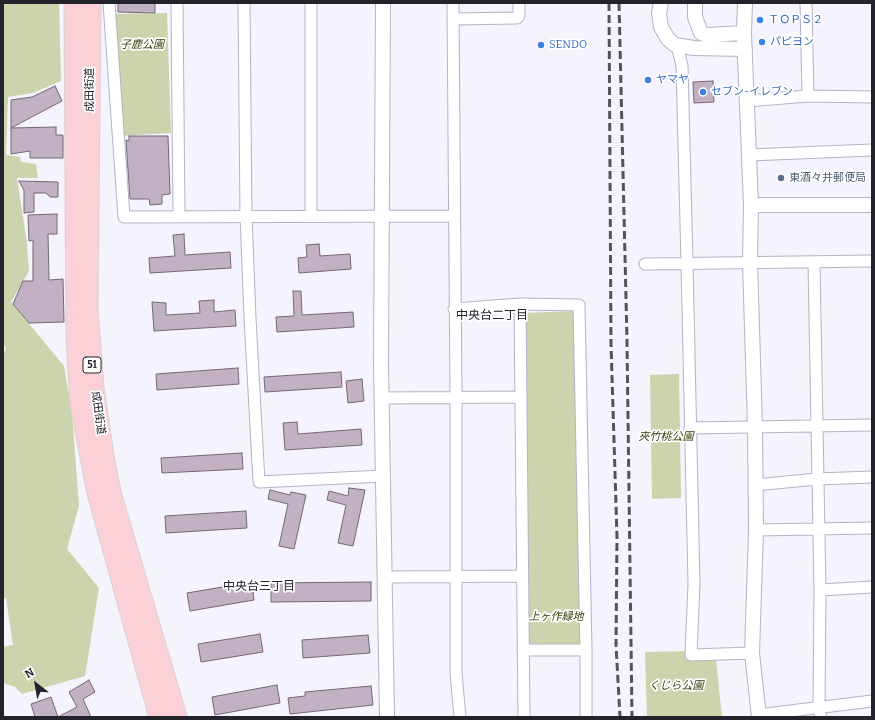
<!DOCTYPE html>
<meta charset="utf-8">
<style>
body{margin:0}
#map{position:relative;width:875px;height:720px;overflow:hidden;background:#f5f3fc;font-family:Bitter,serif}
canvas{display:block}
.frame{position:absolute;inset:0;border:4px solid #24222b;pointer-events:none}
.north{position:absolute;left:16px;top:664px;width:40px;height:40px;-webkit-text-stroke:3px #fff;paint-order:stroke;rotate:329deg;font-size:11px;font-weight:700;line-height:16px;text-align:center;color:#24222b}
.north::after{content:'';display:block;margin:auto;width:14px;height:18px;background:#24222b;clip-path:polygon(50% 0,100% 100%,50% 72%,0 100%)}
</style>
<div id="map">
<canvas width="875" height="720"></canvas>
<div class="frame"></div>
<div class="north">N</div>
</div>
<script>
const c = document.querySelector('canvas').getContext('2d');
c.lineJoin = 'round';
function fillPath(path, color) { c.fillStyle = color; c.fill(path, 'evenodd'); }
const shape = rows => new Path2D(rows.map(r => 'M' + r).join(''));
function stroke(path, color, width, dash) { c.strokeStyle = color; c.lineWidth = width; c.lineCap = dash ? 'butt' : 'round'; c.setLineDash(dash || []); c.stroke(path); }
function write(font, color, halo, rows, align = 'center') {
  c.font = font + ' Bitter,"Noto Sans JP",serif'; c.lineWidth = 3.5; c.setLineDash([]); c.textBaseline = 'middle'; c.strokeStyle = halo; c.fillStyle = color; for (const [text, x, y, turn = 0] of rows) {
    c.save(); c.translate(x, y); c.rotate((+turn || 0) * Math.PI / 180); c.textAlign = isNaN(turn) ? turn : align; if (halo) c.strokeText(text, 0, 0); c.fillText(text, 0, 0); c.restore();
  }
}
const green = shape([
 [3,3,59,3,61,81,33,93,8,97,6,155,20,157,21,162,36,164,38,178,17,178,27,243,29,271,11,302,64,366,72,413,79,506,67,549,99,588,85,676,22,694,15,687,3,683,3,647,13,645,6,598,3,599,3,357,6,348,3,345],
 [167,13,171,133,119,136,114,14],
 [574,311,586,650,527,644,525,313],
 [679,374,681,498,652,499,650,375],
 [687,651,716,659,722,717,647,717,645,652]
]);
const building = shape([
 [118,3,155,3,155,13,118,12,118,3],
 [713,81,714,102,694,103,693,82,713,81],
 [55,86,62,101,11,128,11,100,32,97,55,86],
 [56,127,56,135,63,135,63,158,30,158,30,151,11,154,11,128,56,127],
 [129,136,168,136,170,194,162,195,162,204,150,205,149,199,130,199,126,140,129,141,129,136],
 [19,181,58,182,58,197,50,197,46,193,34,193,34,212,24,213,24,190,19,181],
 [57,214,57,234,48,234,49,280,63,279,64,322,29,323,13,304,23,281,33,281,33,240,29,241,28,215,57,214],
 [184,234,185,255,230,252,231,268,150,273,149,258,175,256,173,235,184,234],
 [319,244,320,256,350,254,351,269,299,273,298,258,307,257,306,245,319,244],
 [293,291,301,291,302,315,353,312,354,327,277,332,276,317,294,316,293,291],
 [214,300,214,312,235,310,236,326,154,331,152,302,166,303,166,315,200,313,199,301,214,300],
 [238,368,239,384,157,390,156,374,238,368],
 [341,372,342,387,265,392,264,377,341,372],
 [362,379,364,401,348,403,346,381,362,379],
 [297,422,298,434,361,429,362,445,285,450,283,423,297,422],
 [242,453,243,469,162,473,161,458,242,453],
 [349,488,365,490,353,546,338,543,346,505,327,500,329,491,348,496,349,488],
 [270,490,290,495,291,492,306,495,294,549,279,546,288,504,268,499,270,490],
 [246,511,247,528,166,533,165,516,246,511],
 [252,582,254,600,190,611,187,593,252,582],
 [371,582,371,601,271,602,271,583,371,582],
 [260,634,263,652,201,662,198,644,260,634],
 [368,635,370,653,303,658,302,640,368,635],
 [89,680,95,692,83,699,91,717,35,717,31,704,51,697,58,717,77,707,69,692,89,680],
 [277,685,280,703,215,715,212,697,277,685],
 [371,686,373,705,290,714,288,698,305,696,305,692,371,686]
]);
const minor = shape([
 [109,3,124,217,454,216],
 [177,3,179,216],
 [244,3,246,216,250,318,259,482,383,476],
 [311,3,311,216],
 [453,3,456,396,456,673,460,717],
 [806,3,808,96],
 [453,19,517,18,519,16,519,3],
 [677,45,682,66,687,262,694,584,691,655,752,653],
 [747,101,808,96,872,97],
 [749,155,872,150],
 [814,262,820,590,819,709,821,717],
 [645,264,872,261],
 [520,304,524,717],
 [454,309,520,304,579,305,586,650],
 [382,398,521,397],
 [690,428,872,425],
 [755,485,817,479,872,477],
 [756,530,872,528],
 [384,577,521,576],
 [820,590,872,587],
 [523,650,586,650,586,717],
 [758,715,872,701]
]);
const tertiary = shape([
 [383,3,381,364,387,717],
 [661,3,659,13,661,27,668,39,675,45,694,48,745,49],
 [695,3,695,17,701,33,707,35,744,33],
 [745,3,744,33,751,205,750,262,755,427,756,530,752,653,759,717],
 [751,205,872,205]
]);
const trunk = shape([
 [74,3,76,337,80,405,97,493,159,717],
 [91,3,88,309,94,388,105,462,112,496,177,717]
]);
const rail = shape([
 [609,3,611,344,617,537,616,645,620,717],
 [619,3,627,341,632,717]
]);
const markers = [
 [760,20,4,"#3f7fe0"],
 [762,42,4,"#3f7fe0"],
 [541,45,4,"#3f7fe0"],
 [648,80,4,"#3f7fe0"],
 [703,92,4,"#3f7fe0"],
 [781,178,4,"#5c6f8a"]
];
const shields = [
 [92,365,18]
];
const shieldNames = [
 ["51",92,365]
];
const shopNames = [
 ["ＴＯＰＳ２",768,20],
 ["パピヨン",770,42],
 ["SENDO",549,45],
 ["ヤマヤ",656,80],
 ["セブン-イレブン",711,92]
];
const parkNames = [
 ["子鹿公園",142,45],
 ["夾竹桃公園",666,437],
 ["上ヶ作緑地",556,617],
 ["くじら公園",676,686]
];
const streetNames = [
 ["成田街道",90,90,-90],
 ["成田街道",98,413,82]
];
const serviceNames = [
 ["東酒々井郵便局",789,178]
];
const neighbourhoodNames = [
 ["中央台二丁目",492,316],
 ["中央台三丁目",259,587]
];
fillPath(green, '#cbd4ad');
fillPath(building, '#c2b1c3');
stroke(building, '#766677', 1);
stroke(minor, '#b7b1c7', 13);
stroke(tertiary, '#b7b1c7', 16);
stroke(trunk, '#d3d3d5', 21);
stroke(minor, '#fff', 11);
stroke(tertiary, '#fff', 14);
stroke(trunk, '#fcd0d7', 19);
stroke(rail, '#54525b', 3, [8, 4]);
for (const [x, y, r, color] of markers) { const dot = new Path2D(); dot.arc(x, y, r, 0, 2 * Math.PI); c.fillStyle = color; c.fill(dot); stroke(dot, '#fff', 1.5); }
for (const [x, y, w] of shields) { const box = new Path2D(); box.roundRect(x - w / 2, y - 8, w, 16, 3); c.fillStyle = '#fff'; c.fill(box); stroke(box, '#24222b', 1); }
write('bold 10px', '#24222b', null, shieldNames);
write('11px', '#366cbe', '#fff', shopNames, 'left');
write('italic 11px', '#373e0e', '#fff', parkNames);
write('11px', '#24222b', '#fff', streetNames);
write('11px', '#4e5e75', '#fff', serviceNames, 'left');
write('12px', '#24222b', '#fff', neighbourhoodNames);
</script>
